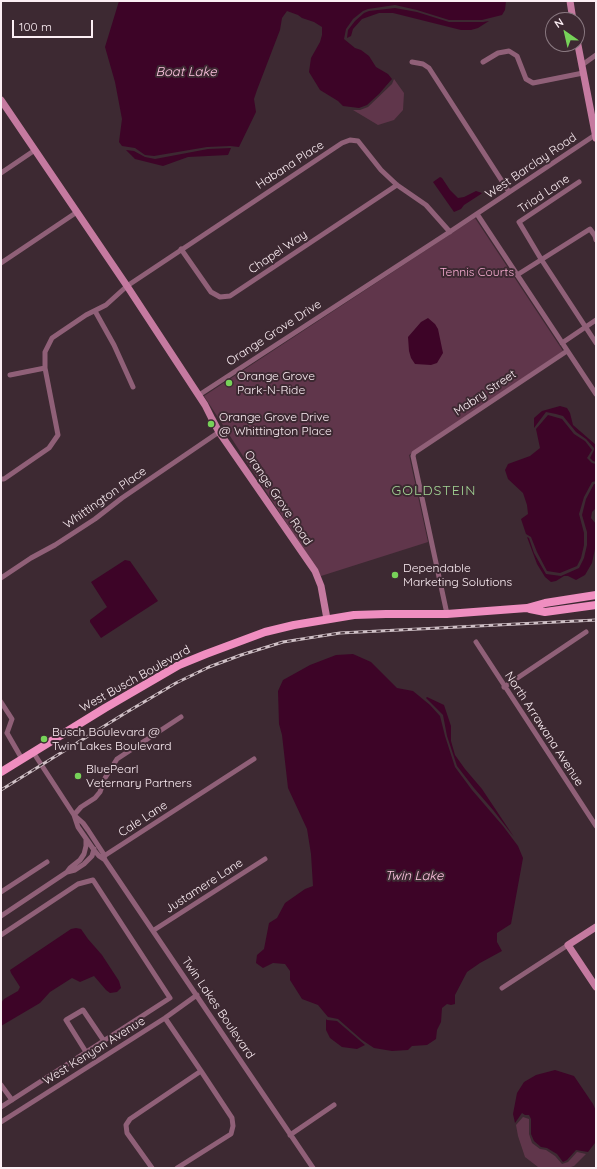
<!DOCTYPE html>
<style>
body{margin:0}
#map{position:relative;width:597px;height:1169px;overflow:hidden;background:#3d2932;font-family:Quicksand,sans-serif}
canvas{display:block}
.frame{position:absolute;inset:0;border:2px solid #fceef4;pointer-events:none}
.north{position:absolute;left:545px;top:12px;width:40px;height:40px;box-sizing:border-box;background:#3d2932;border:1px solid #897880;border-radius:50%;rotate:326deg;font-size:11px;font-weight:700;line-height:16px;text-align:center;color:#fceef4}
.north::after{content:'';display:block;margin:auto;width:14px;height:18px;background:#77d259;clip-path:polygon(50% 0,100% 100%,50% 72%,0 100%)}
.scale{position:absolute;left:12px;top:20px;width:81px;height:18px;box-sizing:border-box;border:2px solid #fceef4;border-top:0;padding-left:5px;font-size:12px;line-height:14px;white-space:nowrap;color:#fceef4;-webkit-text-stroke:3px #3d2932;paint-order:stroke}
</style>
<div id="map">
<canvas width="597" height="1169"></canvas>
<div class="frame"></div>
<div class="north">N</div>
<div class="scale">100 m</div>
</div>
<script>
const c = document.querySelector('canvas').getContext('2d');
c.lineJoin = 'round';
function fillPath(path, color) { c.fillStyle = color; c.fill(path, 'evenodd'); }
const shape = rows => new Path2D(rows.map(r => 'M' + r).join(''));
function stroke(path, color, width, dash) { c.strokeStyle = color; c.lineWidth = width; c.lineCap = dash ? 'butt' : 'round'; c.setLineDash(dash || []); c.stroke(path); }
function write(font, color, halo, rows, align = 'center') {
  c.font = font + ' Quicksand,sans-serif'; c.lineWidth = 4; c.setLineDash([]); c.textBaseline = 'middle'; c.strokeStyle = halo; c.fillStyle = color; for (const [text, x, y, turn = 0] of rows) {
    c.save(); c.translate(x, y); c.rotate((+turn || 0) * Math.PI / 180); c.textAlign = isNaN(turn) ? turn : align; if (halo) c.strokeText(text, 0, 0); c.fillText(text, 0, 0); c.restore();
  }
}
const green = shape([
 [394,79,404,93,403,110,394,120,378,125,353,110,360,110,368,107,392,84],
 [475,218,563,351,409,455,428,542,321,576,204,396],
 [523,1117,529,1119,529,1134,532,1143,540,1149,546,1150,555,1156,562,1164,568,1162,577,1152,586,1154,574,1166,568,1168,542,1168,538,1167,525,1157,518,1136,516,1125]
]);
const water = shape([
 [119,1,506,1,505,10,502,15,482,20,449,20,417,10,395,5,368,9,363,11,353,19,346,29,344,39,355,48,361,50,369,56,376,67,388,74,392,79,379,94,367,105,359,108,343,106,338,101,320,90,309,72,311,58,320,42,322,35,322,27,314,22,302,18,298,15,287,11,282,18,280,30,257,90,254,99,256,112,239,147,230,146,207,147,154,156,145,155,135,148,122,146,119,142,122,119,115,82,105,47],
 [395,8,417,12,449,22,483,22,489,21,478,28,471,30,461,30,393,13,379,13,362,19,353,29,351,36,347,38,348,30,355,21,364,13,369,11],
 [231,148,228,155,188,157,163,166,135,159,126,150,134,151,145,157,155,159,208,149],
 [440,177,442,178,450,190,458,198,464,197,476,191,482,193,481,194,464,205,461,209,454,212,433,182],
 [428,318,435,324,438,329,443,353,437,363,431,365,415,364,411,358,409,351,408,337,421,322],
 [560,406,567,408,570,413,573,425,596,445,596,462,593,461,590,458,594,450,594,448,586,439,576,432,563,416,556,414,546,412,534,428,534,418,542,411],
 [548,415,562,419,574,434,585,441,592,450,587,458,592,463,596,464,596,481,592,482,584,497,579,514,584,533,584,545,581,558,577,566,560,573,547,571,537,552,531,537,526,534,521,519,528,514,527,505,523,493,508,479,505,470,508,464,530,456,540,448,536,429],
 [594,484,596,484,596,508,592,512,591,518,596,524,596,544,592,563,585,575,576,580,568,576,564,576,556,581,551,582,545,577,537,564,527,537,529,538,534,553,546,574,561,576,579,568,584,558,587,545,587,532,582,515,586,499],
 [125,560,130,561,158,601,101,638,90,622,90,620,107,607,91,582],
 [353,654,371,662,397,688,413,691,430,705,440,716,445,736,455,767,472,790,503,826,518,846,523,858,511,924,497,933,497,942,502,951,480,963,467,972,455,995,455,1004,451,1005,447,1004,442,1008,441,1022,437,1030,436,1039,427,1045,412,1046,408,1050,392,1051,374,1048,362,1040,338,1019,328,1017,318,1005,302,999,290,980,290,971,285,964,273,963,263,968,256,963,257,955,264,949,269,923,277,918,285,903,305,889,313,886,311,854,307,829,288,788,282,735,279,724,278,691,283,680,310,665,336,655],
 [427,697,444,705,451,726,451,741,455,755,465,769,482,789,514,837,493,810,474,788,457,766,447,736,443,715,426,698],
 [76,928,81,929,88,939,102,955,119,981,121,988,117,992,110,993,106,990,94,976,80,982,72,978,50,992,40,1003,1,1026,1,1003,4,999,18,991,20,987,11,973,10,970,71,929],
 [324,1017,327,1020,337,1021,365,1045,357,1049,342,1047,330,1038,326,1030,326,1019],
 [555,1070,574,1076,593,1104,596,1111,595,1143,588,1152,576,1150,567,1160,563,1162,557,1154,547,1148,541,1147,534,1141,531,1134,531,1119,529,1115,525,1115,522,1113,515,1123,513,1114,517,1093,524,1082,536,1075]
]);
const street = shape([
 [412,62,423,64,429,68,509,192],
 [483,62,498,53,509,51,517,56,526,79,533,83,583,73],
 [582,65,596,55],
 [1,173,35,150],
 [579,182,519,222,541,259,596,343],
 [477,214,596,394],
 [181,249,211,292,220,297,230,296,397,185],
 [1,263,77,212],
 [517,275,590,229,595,236,596,240],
 [95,311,114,345,133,387],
 [562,343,596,320],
 [10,375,45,368],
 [199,395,448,233,595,135],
 [1,479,4,479,49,448,58,435,45,368,45,352,52,338,86,315,106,305,127,286,342,143,350,140,358,141,381,170,397,185,426,205,450,232],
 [1,578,31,558,55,545,95,519,122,498,219,432],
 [447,614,413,456,414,453,567,351],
 [476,642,596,826],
 [504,687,586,632],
 [1,702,12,719,7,733],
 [7,733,22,759],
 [33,752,74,815,78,827,94,850,99,856,105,860],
 [74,815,83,823,88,830,103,853,105,860,313,1168],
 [74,815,81,807,95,798,100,792,105,778,117,759,181,717],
 [104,856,254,759],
 [67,872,70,868,80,860,84,854,86,846,86,839],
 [1,892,47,862],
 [1,916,67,872,75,870,84,864,92,856,94,849],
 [154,930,265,859],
 [1,935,78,884,93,880,170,998,1,1107],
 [502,988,568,945],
 [165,1018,201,1071],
 [86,1052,66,1020,83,1010,104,1041],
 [1,1085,12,1100],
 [1,1122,165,1018,197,995],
 [290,1135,334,1105],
 [152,1168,127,1133,126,1125,130,1119,201,1071,232,1118,233,1126,231,1134,177,1168]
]);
const secondary = shape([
 [570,1,573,20],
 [577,40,596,138],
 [1,100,127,286,205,405,212,419,219,432,315,571,321,586,327,619],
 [596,927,568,945,596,987]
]);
const primary = shape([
 [530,609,545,612,596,605],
 [1,772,105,708,179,665,206,654,265,632,294,625,354,615,386,614,447,614,527,608,545,603,596,595]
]);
const rail = shape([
 [1,790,127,712,176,683,209,667,241,655,283,642,340,633,596,620]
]);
const markers = [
 [229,383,4,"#77d259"],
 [211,424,4,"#77d259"],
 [395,575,4,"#77d259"],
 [44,739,4,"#77d259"],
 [78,776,4,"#77d259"]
];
const streetNames = [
 ["Habana Place",290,165,-33],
 ["West Barclay Road",531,166,-34],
 ["Triad Lane",544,194,-34],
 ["Chapel Way",278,252,-34],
 ["Orange Grove Drive",274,333,-33],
 ["Mabry Street",485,393,-34],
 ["Whittington Place",105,498,-35],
 ["Orange Grove Road",278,498,56],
 ["West Busch Boulevard",135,679,-29],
 ["North Arrawana Avenue",544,729,57],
 ["Cale Lane",143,819,-33],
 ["Justamere Lane",204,886,-33],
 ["Twin Lakes Boulevard",218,1008,56],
 ["West Kenyon Avenue",94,1051,-32]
];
const parkNames = [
 ["Tennis Courts",477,272]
];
const poiNames = [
 ["Orange Grove",237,376],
 ["Park-N-Ride",237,390],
 ["Orange Grove Drive",219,417],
 ["@ Whittington Place",219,431],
 ["Dependable",403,568],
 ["Marketing Solutions",403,582],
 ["Busch Boulevard @",52,732],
 ["Twin Lakes Boulevard",52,746],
 ["BluePearl",86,769],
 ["Veternary Partners",86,783]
];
const waterNames = [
 ["Boat Lake",186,72],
 ["Twin Lake",414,876]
];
const quarterNames = [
 ["GOLDSTEIN",434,491]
];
fillPath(green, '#60364b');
fillPath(water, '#3d0427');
stroke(street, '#906078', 5);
stroke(secondary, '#c57aa0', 7);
stroke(primary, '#ef8ec0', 8);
stroke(rail, '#cfc0c6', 3);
stroke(rail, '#3d2932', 1.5, [4.5]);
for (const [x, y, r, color] of markers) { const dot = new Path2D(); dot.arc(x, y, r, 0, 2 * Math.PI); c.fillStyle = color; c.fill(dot); stroke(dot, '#3d2932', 1.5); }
write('12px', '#fceef4', '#3d2932', streetNames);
write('12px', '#f8add2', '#3d2932', parkNames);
write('12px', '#fceef4', '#3d2932', poiNames, 'left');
write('italic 13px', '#fdc3df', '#3d2932', waterNames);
c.letterSpacing = '1px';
write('14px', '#a1d293', '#3d2932', quarterNames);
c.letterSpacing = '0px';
</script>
